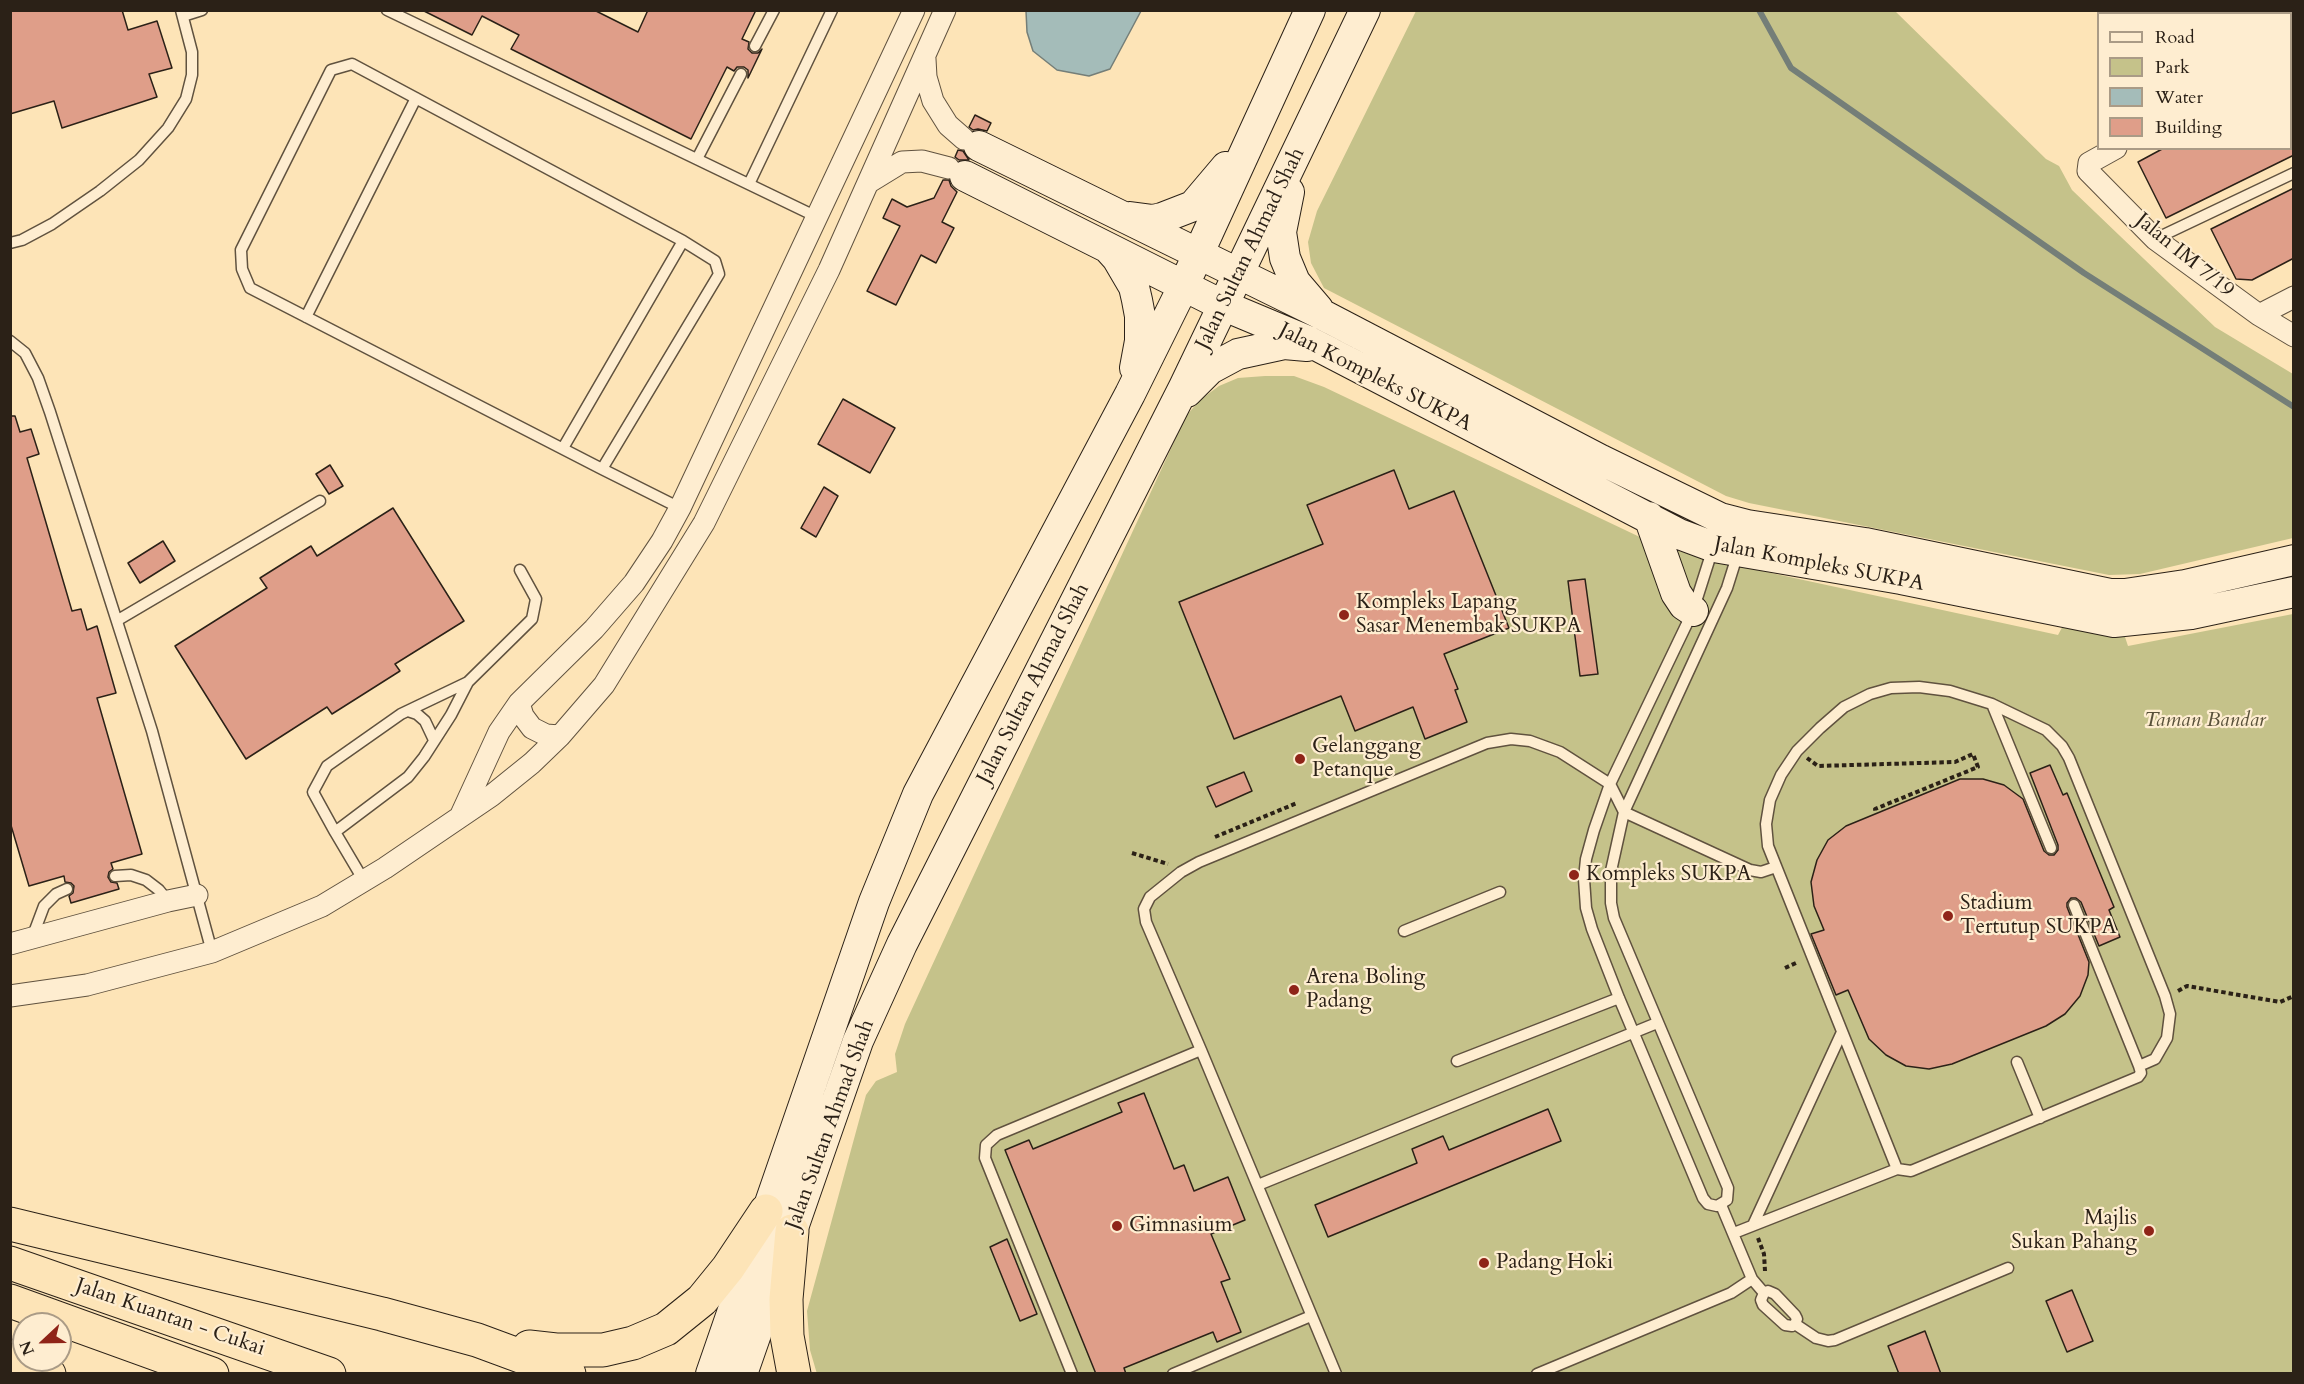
<!DOCTYPE html>
<style>
body{margin:0}
#map{position:relative;width:2304px;height:1384px;overflow:hidden;background:#fde4b7;font-family:Cardo,serif}
canvas{display:block}
.frame{position:absolute;inset:0;border:12px solid #2b2117;pointer-events:none}
.legend{position:absolute;left:2097px;top:12px;width:195px;height:138px;box-sizing:border-box;background:#feedd0;border:2px solid #aa9b86;margin:0;padding:8px 10px;list-style:none;font-size:18px;color:#2b2117}
.legend li{display:flex;align-items:center;gap:12px;height:30px}
.legend b{width:30px;border:2px solid #aa9b86}
.north{position:absolute;left:12px;top:1312px;width:60px;height:60px;box-sizing:border-box;background:#feedd0;border:2px solid #aa9b86;border-radius:50%;rotate:248deg;font-size:16px;font-weight:700;line-height:24px;text-align:center;color:#2b2117}
.north::after{content:'';display:block;margin:auto;width:21px;height:27px;background:#8f2418;clip-path:polygon(50% 0,100% 100%,50% 72%,0 100%)}
</style>
<div id="map">
<canvas width="2304" height="1384"></canvas>
<div class="frame"></div>
<ul class="legend">
<li><b style="height:8px;background:#feedd0"></b>Road</li>
<li><b style="height:16px;background:#c5c28a"></b>Park</li>
<li><b style="height:16px;background:#a4bcb9"></b>Water</li>
<li><b style="height:16px;background:#df9e89"></b>Building</li>
</ul>
<div class="north">N</div>
</div>
<script>
const c = document.querySelector('canvas').getContext('2d');
c.lineJoin = 'round';
function fillPath(path, color) { c.fillStyle = color; c.fill(path, 'evenodd'); }
const shape = rows => new Path2D(rows.map(r => 'M' + r).join(''));
function stroke(path, color, width, dash) { c.strokeStyle = color; c.lineWidth = width; c.lineCap = dash ? 'butt' : 'round'; c.setLineDash(dash || []); c.stroke(path); }
function write(font, color, halo, rows, align = 'center') {
  c.font = font + ' Cardo,serif'; c.lineWidth = 4.5; c.setLineDash([]); c.textBaseline = 'middle'; c.strokeStyle = halo; c.fillStyle = color; for (const [text, x, y, turn = 0] of rows) {
    c.save(); c.translate(x, y); c.rotate((+turn || 0) * Math.PI / 180); c.textAlign = isNaN(turn) ? turn : align; if (halo) c.strokeText(text, 0, 0); c.fillText(text, 0, 0); c.restore();
  }
}
const green = shape([
 [1416,11,1895,11,2046,159,2059,166,2072,190,2215,327,2293,374,2293,538,2140,574,2109,575,1749,503,1726,496,1324,288,1311,263,1308,242,1317,211],
 [1265,376,1294,376,1324,387,1644,539,1697,557,2058,635,2065,622,2124,634,2128,646,2293,614,2293,1373,817,1374,810,1350,807,1311,866,1095,876,1081,897,1072,895,1054,905,1024,1186,416,1200,400,1219,386,1238,378]
]);
const water = shape([
 [1026,11,1026,10,1141,11,1110,69,1089,76,1057,70,1033,51,1027,32,1026,11]
]);
const stream = shape([
 [1759,10,1791,68,2084,273,2294,407]
]);
const building = shape([
 [10,10,122,10,128,30,157,21,172,68,149,74,157,97,62,128,54,101,10,114,10,10],
 [422,10,594,10,638,32,648,10,756,10,742,39,749,42,748,49,752,53,758,53,762,49,748,78,748,70,744,67,737,67,734,71,727,67,691,139,511,49,519,35,482,16,472,35,422,10],
 [975,115,991,123,987,131,978,129,973,130,969,127,975,115],
 [2164,148,2294,148,2294,155,2166,218,2138,162,2164,148],
 [958,150,963,151,969,160,959,160,955,157,958,150],
 [943,180,949,180,951,186,957,192,942,222,954,228,936,263,921,255,896,305,867,291,900,226,883,218,892,199,907,207,934,198,943,180],
 [2294,188,2294,258,2252,280,2236,279,2211,229,2294,188],
 [843,399,895,428,870,473,818,444,843,399],
 [10,416,15,416,20,432,31,429,39,454,27,458,72,611,81,609,87,630,97,626,116,693,97,698,142,854,111,863,113,869,109,872,108,877,111,882,117,883,119,889,71,903,69,896,73,893,74,886,71,883,65,882,64,876,29,886,10,822,10,416],
 [330,465,343,486,329,494,316,474,330,465],
 [1394,470,1409,509,1454,491,1509,628,1444,654,1458,689,1455,690,1467,722,1425,739,1413,707,1355,731,1341,696,1234,739,1179,602,1323,544,1307,505,1394,470],
 [824,487,838,496,816,537,801,528,824,487],
 [393,508,464,621,395,664,400,671,332,714,327,707,246,759,175,646,267,588,260,578,311,546,317,556,393,508],
 [163,541,175,561,140,583,128,563,163,541],
 [1585,579,1598,674,1580,676,1568,581,1585,579],
 [2050,765,2063,795,2067,793,2114,907,2109,910,2120,937,2099,946,2081,902,2076,898,2071,898,2067,903,2067,907,2089,962,2088,975,2080,996,2065,1014,2046,1026,1952,1064,1929,1069,1906,1066,1886,1055,1869,1039,1848,990,1836,995,1811,934,1824,930,1814,906,1811,882,1817,860,1828,840,1846,826,1960,779,1983,779,2004,785,2023,799,2044,851,2049,855,2054,855,2058,850,2058,845,2030,773,2050,765],
 [1244,772,1252,791,1216,807,1207,787,1244,772],
 [1144,1093,1174,1169,1184,1165,1194,1191,1228,1177,1245,1220,1211,1234,1230,1279,1221,1282,1241,1332,1217,1342,1213,1332,1124,1368,1126,1374,1096,1374,1005,1150,1029,1140,1033,1149,1122,1112,1118,1103,1144,1093],
 [1548,1109,1561,1141,1328,1237,1315,1205,1417,1163,1412,1149,1443,1136,1449,1150,1548,1109],
 [1007,1239,1037,1314,1020,1321,990,1247,1007,1239],
 [2072,1290,2093,1341,2067,1352,2046,1301,2072,1290],
 [1925,1331,1941,1374,1899,1374,1888,1346,1925,1331]
]);
const path = shape([
 [1807,758,1818,766,1955,762,1973,754,1978,767,1875,809,1876,813],
 [1215,837,1297,803],
 [1132,853,1168,864],
 [1785,968,1798,962],
 [2178,991,2187,986,2280,1002,2294,996],
 [1758,1238,1764,1254,1765,1271]
]);
const lane = shape([
 [387,10,817,217],
 [183,16,202,10],
 [755,46,774,10],
 [697,159,741,74],
 [749,184,832,10],
 [2155,239,2294,173],
 [10,243,22,240,52,224,100,191,139,160,168,128,186,99,192,75,192,52,181,10],
 [306,317,416,98],
 [10,341,25,353,38,378,50,412,152,731,212,952],
 [563,448,683,241],
 [602,469,719,274,715,261,683,241,352,64,331,70,241,250,242,269,250,288,602,469,680,508],
 [1713,548,1693,611,1610,784,1594,830,1586,859,1584,879,1586,908,1592,929,1619,998,1703,1198,1708,1204,1717,1206,1727,1200,1728,1188,1614,918,1611,903,1611,871,1624,812,1727,588,1738,553],
 [118,620,320,501],
 [468,682,532,619,536,599,520,570],
 [1992,704,2051,848],
 [408,711,417,714,425,721,434,740],
 [335,832,408,777,424,757,451,715,468,682,401,714,327,766,313,792,335,832,364,881],
 [115,876,131,875,146,880,159,890,168,901],
 [2074,905,2139,1066],
 [1404,931,1500,892],
 [32,938,44,906,56,894,67,889],
 [1457,1061,1619,998],
 [2017,1062,2040,1118],
 [1258,1185,1657,1023],
 [1721,1205,1752,1279,1764,1293],
 [1753,1225,1842,1032],
 [1734,1233,1897,1169,1911,1171,2138,1077,2141,1073,2139,1066,2155,1059,2167,1038,2170,1014,2165,996,2069,758,2062,746,2046,730,1992,704,1950,691,1919,687,1891,688,1870,694,1844,707,1820,728,1797,751,1781,775,1770,800,1766,824,1768,846,1897,1169],
 [1764,1293,1761,1300,1763,1305,1785,1325,1792,1326,1795,1324],
 [1764,1293,1768,1291,1775,1294,1795,1315,1797,1319,1795,1324],
 [1795,1324,1816,1338,1828,1341,1835,1340,2008,1268],
 [1072,1374,985,1158,986,1145,997,1135,1201,1050],
 [1173,1374,1311,1316],
 [1336,1374,1201,1050,1146,922,1144,909,1150,897,1181,872,1199,862,1487,743,1511,739,1530,741,1560,752,1610,784,1624,812,1750,870,1761,872,1776,867],
 [1537,1374,1731,1293,1752,1279]
]);
const street = shape([
 [2290,56,2294,55],
 [925,59,926,77,933,101,948,125,964,139],
 [2116,148,2089,163,2088,171,2155,239,2259,315,2294,336],
 [871,181,902,162,922,161,949,168],
 [2259,315,2294,297],
 [519,703,523,716,532,728,546,735,560,736],
 [460,817,499,732,519,703,594,629,634,583,662,541,680,508,914,10],
 [10,944,168,901,197,895],
 [10,996,87,985,212,952,322,906,385,868,491,796,532,763,560,736,604,685,704,523,829,270,945,10]
]);
const secondary = shape([
 [979,146,1323,315,1601,460,1720,518,1747,525,1865,543,2110,594,2125,594,2185,585,2294,560],
 [965,176,1222,305,1308,341,1679,534,1714,547,1901,579,2114,622,2191,614,2294,592],
 [1289,192,1281,232,1285,258,1295,282,1318,309],
 [1130,217,1153,220,1162,218,1193,206,1226,167],
 [1108,248,1117,258,1134,287,1137,300,1140,316,1140,341,1135,368],
 [1187,392,1210,369,1238,354,1284,344,1307,346],
 [1649,517,1676,593,1684,605,1693,611],
 [711,1374,874,902,918,794,1130,394,1184,285,1310,10],
 [742,1374,858,1041,902,944,1184,387,1365,10]
]);
const highway = shape([
 [10,1224,382,1314,477,1340,569,1374],
 [792,1231,786,1299,787,1336,794,1374],
 [10,1263,329,1374],
 [10,1301,212,1374],
 [529,1347,556,1350,603,1350,633,1343,666,1329,702,1300,728,1268,766,1211],
 [10,1356,49,1374]
]);
const markers = [
 [1344,615,6,"#8f2418"],
 [1300,759,6,"#8f2418"],
 [1574,875,6,"#8f2418"],
 [1948,916,6,"#8f2418"],
 [1294,990,6,"#8f2418"],
 [1117,1226,6,"#8f2418"],
 [2149,1231,6,"#8f2418"],
 [1484,1263,6,"#8f2418"]
];
const streetNames = [
 ["Jalan Sultan Ahmad Shah",1251,249,-64],
 ["Jalan IM 7/19",2184,256,39],
 ["Jalan Kompleks SUKPA",1375,378,27],
 ["Jalan Kompleks SUKPA",1819,565,11],
 ["Jalan Sultan Ahmad Shah",1034,684,-63],
 ["Jalan Sultan Ahmad Shah",831,1125,-70],
 ["Jalan Kuantan - Cukai",170,1318,19]
];
const poiNames = [
 ["Kompleks Lapang",1356,603],
 ["Sasar Menembak SUKPA",1356,627],
 ["Gelanggang",1312,747],
 ["Petanque",1312,771],
 ["Kompleks SUKPA",1586,875],
 ["Stadium",1960,904],
 ["Tertutup SUKPA",1960,928],
 ["Arena Boling",1306,978],
 ["Padang",1306,1002],
 ["Majlis",2137,1219,"right"],
 ["Sukan Pahang",2137,1243,"right"],
 ["Gimnasium",1129,1226],
 ["Padang Hoki",1496,1263]
];
const parkNames = [
 ["Taman Bandar",2205,721]
];
fillPath(green, '#c5c28a');
fillPath(water, '#a4bcb9');
stroke(water, '#747e78', 1.5);
stroke(stream, '#747e78', 6);
fillPath(building, '#df9e89');
stroke(building, '#2b2117', 1.5);
stroke(lane, '#60523f', 13);
stroke(street, '#60523f', 23);
stroke(secondary, '#2b2117', 32);
stroke(highway, '#2b2117', 35);
stroke(path, '#2b2117', 4, [4.5, 3]);
stroke(lane, '#feedd0', 10);
stroke(street, '#feedd0', 21);
stroke(secondary, '#feedd0', 30);
stroke(highway, '#fde4b7', 33);
for (const [x, y, r, color] of markers) { const dot = new Path2D(); dot.arc(x, y, r, 0, 2 * Math.PI); c.fillStyle = color; c.fill(dot); stroke(dot, '#feedd0', 2); }
write('21px', '#2b2117', '#feedd0', streetNames);
write('21px', '#2b2117', '#feedd0', poiNames, 'left');
write('italic 21px', '#59513a', '#feedd0', parkNames);
</script>
